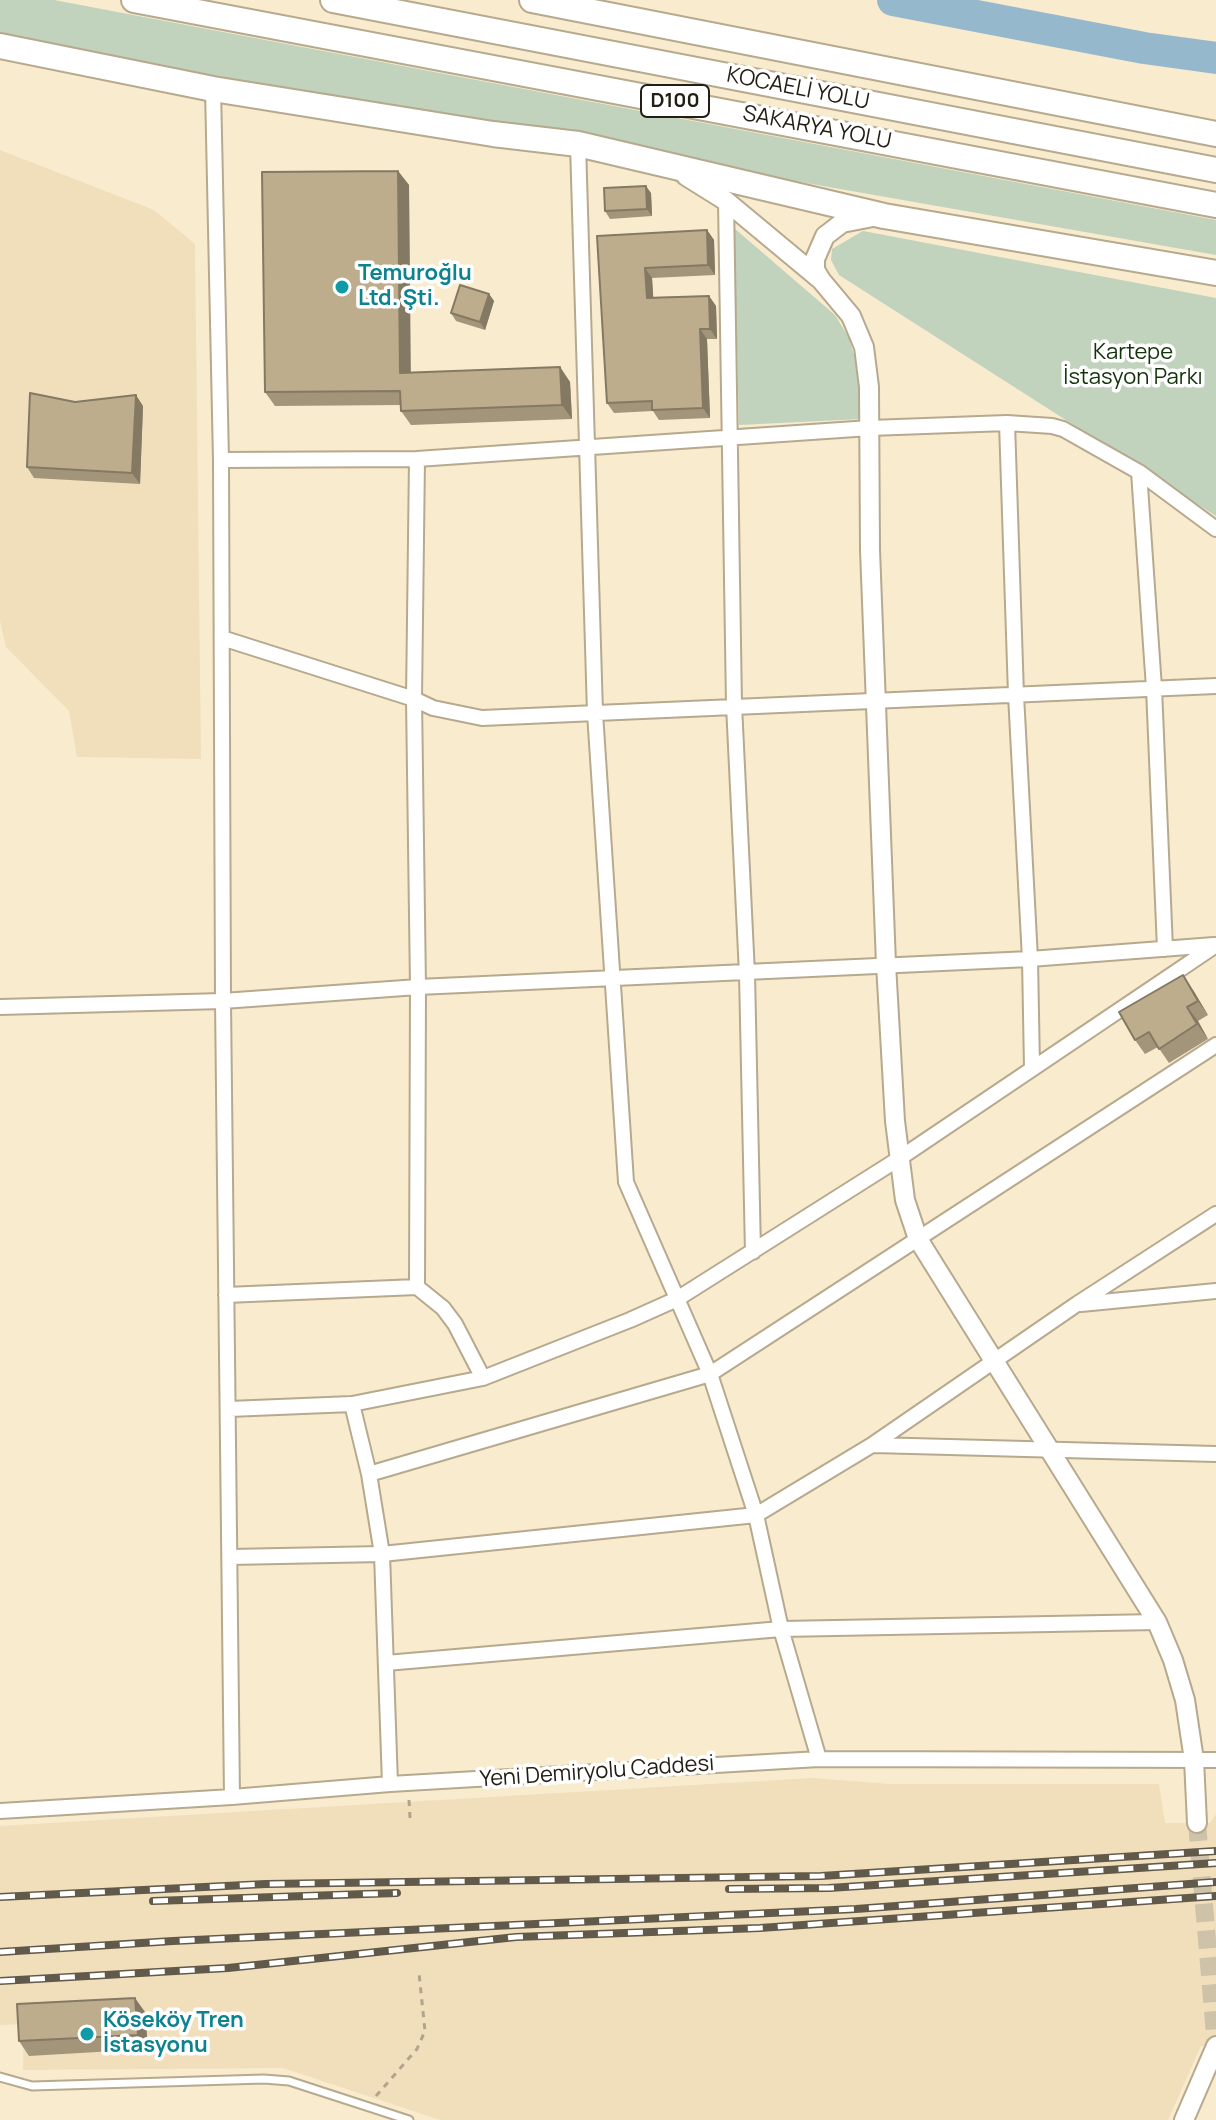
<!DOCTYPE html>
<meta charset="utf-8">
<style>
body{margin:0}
canvas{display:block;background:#f9ebce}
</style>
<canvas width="1216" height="2120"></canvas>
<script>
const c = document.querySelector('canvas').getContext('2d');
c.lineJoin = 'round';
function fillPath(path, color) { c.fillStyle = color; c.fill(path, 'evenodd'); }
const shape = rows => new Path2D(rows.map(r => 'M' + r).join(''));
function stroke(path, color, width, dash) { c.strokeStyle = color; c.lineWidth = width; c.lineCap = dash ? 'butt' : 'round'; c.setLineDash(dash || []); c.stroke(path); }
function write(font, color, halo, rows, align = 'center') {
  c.font = font + ' Manrope,sans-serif'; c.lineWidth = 7; c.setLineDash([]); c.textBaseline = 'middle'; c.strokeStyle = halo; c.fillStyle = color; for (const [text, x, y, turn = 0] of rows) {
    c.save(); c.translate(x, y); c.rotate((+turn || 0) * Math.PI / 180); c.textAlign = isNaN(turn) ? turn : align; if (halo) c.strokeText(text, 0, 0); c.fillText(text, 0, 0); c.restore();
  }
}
const built = shape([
 [0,150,154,210,195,244,201,759,77,757,69,711,6,647,0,621],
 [812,1778,890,1784,1159,1784,1165,1823,1210,1823,1216,1814,1216,2046,1201,2046,1168,2120,440,2120,283,2068,23,2070,24,2024,0,2025,0,1826]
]);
const green = shape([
 [0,0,54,0,1216,220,1216,255,225,81,0,33],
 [734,228,835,315,849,338,856,362,861,419,739,425],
 [863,231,1216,298,1216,516,839,275,831,260,832,249]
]);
const river = shape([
 [893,0,1144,48,1216,58]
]);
const secondaryTunnel = shape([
 [1197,1823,1216,2046]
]);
const path = shape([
 [409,1800,410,1818],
 [376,2096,417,2049,425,2031,419,1973]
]);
const lane = shape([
 [0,2077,32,2086,264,2079,289,2081,409,2120]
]);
const street = shape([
 [213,89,221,460,223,1001,232,1797],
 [578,144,595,713,626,1182,710,1374,756,1515,781,1629,819,1759],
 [726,201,734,705,747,974,753,1252],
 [1007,423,1016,695,1030,959,1032,1068],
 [417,459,414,699,418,987,417,1287,443,1308,455,1324,483,1378],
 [221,460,417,459,870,428,1007,423,1052,426,1063,429,1139,472,1216,529],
 [1139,472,1154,688,1165,949],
 [222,638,414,699,433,708,482,718,1216,686],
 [0,1007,223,1001,418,987,1030,959,1214,945],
 [226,1295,417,1287],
 [1081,1304,1216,1291],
 [229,1409,352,1404],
 [873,1445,1216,1454],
 [369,1474,710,1374,1216,1045],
 [230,1557,382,1554,756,1515,872,1445,1077,1304,1216,1214],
 [386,1663,781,1629,1157,1622],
 [390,1784,382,1554,369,1474,352,1404,483,1378,630,1320,677,1299,900,1158,1216,945],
 [0,1811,232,1797,390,1784,819,1759,1216,1760]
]);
const secondary = shape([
 [686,176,726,201,821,280,851,316,864,347,869,387,870,550,886,964,895,1121,905,1200,918,1239,1157,1622,1173,1660,1185,1700,1194,1760,1197,1823],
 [821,280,815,270,815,259,825,236,842,223,873,217],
 [1184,2120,1216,2046]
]);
const highway = shape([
 [134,0,1216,205],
 [333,0,1216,170],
 [532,0,1216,134],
 [0,46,213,89,493,134,578,144,884,216,1216,273]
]);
const rail = shape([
 [729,1889,829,1888,1216,1863],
 [0,1897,266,1884,821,1876,1216,1851],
 [153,1901,397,1893],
 [0,1952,173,1941,856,1909,1216,1882],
 [0,1981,228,1968,516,1937,760,1928,1216,1896]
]);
const wall = shape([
 [398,171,409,185,410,373,560,367,570,382,572,419,411,425,401,411,401,405,275,406,265,392],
 [651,193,652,216,610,219,605,211],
 [707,230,714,240,715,275,652,278,653,297,709,296,716,306,717,339,707,339,710,418,659,420,653,411,614,413,607,403,597,236],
 [489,294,494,301,485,330,456,321,451,313],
 [75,402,143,406,140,484,34,478,27,467],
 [1193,990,1208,1015,1198,1021,1208,1039,1169,1063,1158,1047,1145,1054,1135,1040],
 [145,2012,148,2049,29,2056,19,2041]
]);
const shadedWall = shape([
 [398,171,409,185,411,388,400,373],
 [646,186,651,193,652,216,647,209],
 [707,230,714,240,715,275,708,265],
 [645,268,652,278,654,308,647,298],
 [489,294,494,301,485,330,480,322],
 [709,296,716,306,717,339,710,329],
 [700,329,707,339,710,418,703,408],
 [560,367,570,382,572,419,562,405],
 [136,395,143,406,140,484,132,473],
 [1183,975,1193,990,1208,1015,1198,1001],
 [1187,1007,1198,1021,1208,1039,1197,1024],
 [135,1998,145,2012,148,2049,138,2035]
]);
const building = shape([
 [398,171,400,373,560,367,562,405,401,411,400,391,265,392,262,172,398,171],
 [646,186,647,209,605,211,604,188,646,186],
 [707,230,708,265,645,268,647,298,709,296,710,329,700,329,703,408,652,410,652,401,607,403,597,236,707,230],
 [460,285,489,294,480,322,451,313,460,285],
 [30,393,75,402,136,395,132,473,27,467,30,393],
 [1183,975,1198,1001,1187,1007,1197,1024,1159,1049,1149,1032,1135,1040,1119,1012,1183,975],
 [135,1998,138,2035,19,2041,17,2004,135,1998]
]);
const markers = [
 [342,287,8,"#0f9aa8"],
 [87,2034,8,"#0f9aa8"]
];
const shields = [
 [675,101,68]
];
const shieldNames = [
 ["D100",675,101]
];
const streetNames = [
 ["KOCAELİ YOLU",798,89,11],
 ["SAKARYA YOLU",817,128,11],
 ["Yeni Demiryolu Caddesi",597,1772,-4]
];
const cultureNames = [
 ["Temuroğlu",358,274],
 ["Ltd. Şti.",358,299],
 ["Köseköy Tren",103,2021],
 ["İstasyonu",103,2046]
];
const parkNames = [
 ["Kartepe",1133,353],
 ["İstasyon Parkı",1133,378]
];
fillPath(built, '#f1dfbc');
fillPath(green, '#c1d2bd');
stroke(river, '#96b8cd', 32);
stroke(secondaryTunnel, '#cec2a9', 18, [18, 9]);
stroke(lane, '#b6a98d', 11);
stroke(street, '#b6a98d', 18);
stroke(secondary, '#b6a98d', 22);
stroke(highway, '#b6a98d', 28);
stroke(path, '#afa48d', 3, [6, 6]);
stroke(lane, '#fff', 7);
stroke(street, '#fff', 14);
stroke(secondary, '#fff', 18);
stroke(highway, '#fff', 24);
stroke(rail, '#61594a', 8);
stroke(rail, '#fff', 5, [15]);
fillPath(wall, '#a39579');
fillPath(shadedWall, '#847963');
fillPath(building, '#bdad8d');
stroke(building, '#847963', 2);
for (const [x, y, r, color] of markers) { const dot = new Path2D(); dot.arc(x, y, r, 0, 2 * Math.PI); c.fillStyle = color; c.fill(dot); stroke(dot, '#fff', 3); }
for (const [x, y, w] of shields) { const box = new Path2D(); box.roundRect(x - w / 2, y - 16, w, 32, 6); c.fillStyle = '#fff'; c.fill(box); stroke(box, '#231e14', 2); }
write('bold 20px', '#231e14', null, shieldNames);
write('22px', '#231e14', '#fff', streetNames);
write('bold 22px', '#0d838f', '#fff', cultureNames, 'left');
write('22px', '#12330a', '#fff', parkNames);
</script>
